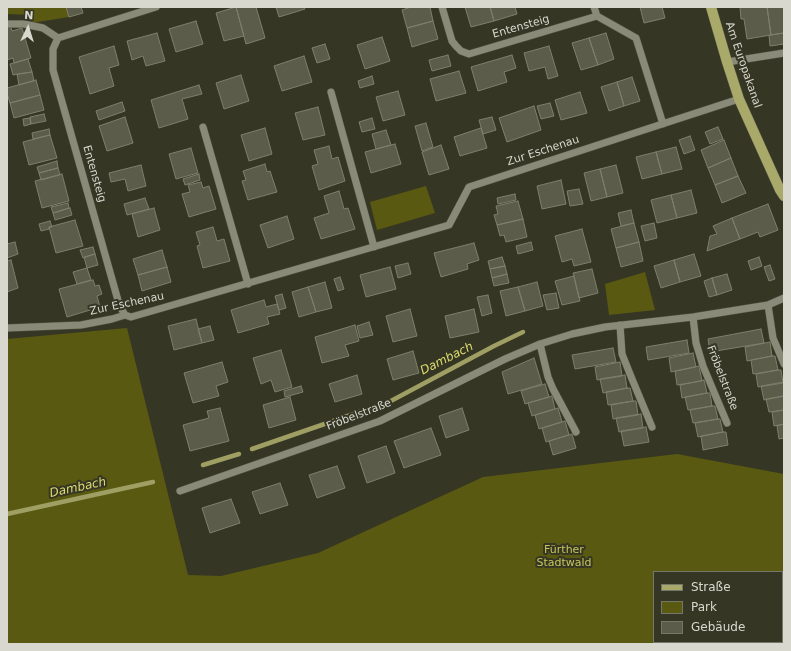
<!DOCTYPE html>
<meta charset="utf-8">
<style>
body{margin:0}
#map{position:relative;width:791px;height:651px;overflow:hidden;background:#363625;font-family:"DejaVu Sans",sans-serif}
canvas{display:block}
.frame{position:absolute;inset:0;border:8px solid #d8d8ce;pointer-events:none}
.legend{position:absolute;left:653px;top:571px;width:130px;height:72px;box-sizing:border-box;background:#363625;border:1px solid #777769;margin:0;padding:5px 7px;list-style:none;font-size:12px;color:#d8d8ce}
.legend li{display:flex;align-items:center;gap:8px;height:20px}
.legend b{width:20px;border:1px solid #777769}
.north{position:absolute;left:8px;top:8px;width:40px;height:40px;-webkit-text-stroke:3px #363625;paint-order:stroke;rotate:4deg;font-size:11px;font-weight:700;line-height:16px;text-align:center;color:#d8d8ce}
.north::after{content:'';display:block;margin:auto;width:14px;height:18px;background:#d8d8ce;clip-path:polygon(50% 0,100% 100%,50% 72%,0 100%)}
</style>
<div id="map">
<canvas width="791" height="651"></canvas>
<div class="frame"></div>
<ul class="legend">
<li><b style="height:5px;background:#a9a96a"></b>Straße</li>
<li><b style="height:11px;background:#5a5911"></b>Park</li>
<li><b style="height:11px;background:#5c5c4a"></b>Gebäude</li>
</ul>
<div class="north">N</div>
</div>
<script>
const c = document.querySelector('canvas').getContext('2d');
c.lineJoin = 'round';
function fillPath(path, color) { c.fillStyle = color; c.fill(path, 'evenodd'); }
const shape = rows => new Path2D(rows.map(r => 'M' + r).join(''));
function stroke(path, color, width, dash) { c.strokeStyle = color; c.lineWidth = width; c.lineCap = dash ? 'butt' : 'round'; c.setLineDash(dash || []); c.stroke(path); }
function write(font, color, halo, rows, align = 'center') {
  c.font = font + ' "DejaVu Sans",sans-serif'; c.lineWidth = 4; c.setLineDash([]); c.textBaseline = 'middle'; c.strokeStyle = halo; c.fillStyle = color; for (const [text, x, y, turn = 0] of rows) {
    c.save(); c.translate(x, y); c.rotate((+turn || 0) * Math.PI / 180); c.textAlign = isNaN(turn) ? turn : align; if (halo) c.strokeText(text, 0, 0); c.fillText(text, 0, 0); c.restore();
  }
}
const green = shape([
 [7,7,81,7,83,13,69,17,32,23,33,15,7,14],
 [426,186,435,213,377,230,370,202],
 [645,272,655,310,609,315,605,284],
 [127,328,188,575,221,576,318,553,483,477,677,454,784,474,784,644,7,644,7,339],
 [654,572,782,572,782,642,654,642]
]);
const stream = shape([
 [381,404,389,402,494,346,523,332],
 [252,449,368,409],
 [203,465,239,454],
 [7,514,153,482]
]);
const building = shape([
 [66,7,81,7,83,13,69,17,66,7],
 [236,7,256,7,265,38,246,44,236,7],
 [236,7,244,36,224,41,216,13,236,7],
 [276,7,304,7,305,9,279,17,276,7],
 [411,7,430,7,433,21,407,28,402,10,411,7],
 [465,7,490,7,494,21,471,27,465,7],
 [490,7,515,7,517,14,494,21,490,7],
 [640,7,662,7,665,18,644,23,640,7],
 [740,7,767,7,771,35,747,39,744,19,741,19,740,7],
 [767,7,784,7,784,33,771,35,767,7],
 [196,21,203,44,176,52,169,29,196,21],
 [433,21,438,39,412,47,407,28,433,21],
 [11,27,12,31,22,28,31,58,14,63,13,58,7,60,7,28,11,27],
 [157,33,165,61,146,66,143,56,132,60,127,41,157,33],
 [606,33,614,59,598,65,589,38,606,33],
 [784,33,784,44,770,46,769,35,784,33],
 [382,37,390,61,365,69,357,45,382,37],
 [589,38,598,65,581,70,572,43,589,38],
 [325,44,330,59,317,63,312,48,325,44],
 [114,46,119,65,109,68,114,86,90,94,79,57,114,46],
 [549,46,558,76,548,79,545,67,529,71,524,53,549,46],
 [448,55,451,66,432,71,429,60,448,55],
 [512,55,516,68,504,72,507,82,478,91,471,67,512,55],
 [304,56,312,82,282,91,274,66,304,56],
 [28,59,32,72,13,75,10,64,28,59],
 [459,71,466,93,436,101,430,79,459,71],
 [32,72,34,81,19,85,17,74,32,72],
 [241,75,249,101,224,109,216,83,241,75],
 [372,76,374,84,360,88,358,81,372,76],
 [632,77,640,101,624,106,617,82,632,77],
 [36,80,40,95,10,103,7,93,7,88,36,80],
 [617,82,624,106,609,111,601,87,617,82],
 [199,85,202,94,182,99,188,119,159,128,151,100,199,85],
 [398,91,405,115,383,121,376,97,398,91],
 [580,92,587,113,561,120,555,100,580,92],
 [40,95,44,110,14,118,10,103,40,95],
 [122,102,125,111,99,120,96,111,122,102],
 [550,103,554,116,541,119,537,106,550,103],
 [534,106,541,130,507,142,499,118,534,106],
 [318,107,325,135,303,140,295,113,318,107],
 [44,114,46,121,31,124,30,117,44,114],
 [125,117,133,143,107,151,99,126,125,117],
 [492,117,496,130,483,134,479,120,492,117],
 [30,118,31,124,24,126,23,119,30,118],
 [372,118,375,129,362,132,359,122,372,118],
 [426,123,433,147,422,151,415,126,426,123],
 [718,127,723,139,710,144,705,132,718,127],
 [265,128,272,154,249,161,241,135,265,128],
 [481,128,487,148,460,156,454,137,481,128],
 [49,129,50,135,33,139,32,133,49,129],
 [386,130,391,145,376,149,372,134,386,130],
 [50,135,57,158,29,165,23,142,50,135],
 [690,136,695,150,684,154,679,140,690,136],
 [724,140,731,158,708,168,701,150,724,140],
 [395,144,401,164,371,173,365,152,395,144],
 [441,145,449,169,429,175,422,152,441,145],
 [329,146,332,159,338,157,345,181,319,190,312,166,318,164,314,150,329,146],
 [676,147,682,169,662,174,656,152,676,147],
 [191,148,198,173,176,179,169,154,191,148],
 [656,152,662,174,642,179,636,157,656,152],
 [731,158,738,176,715,185,708,168,731,158],
 [57,161,58,168,39,173,37,167,57,161],
 [265,164,267,172,270,171,277,192,248,200,242,181,246,180,243,171,265,164],
 [141,165,146,186,128,191,125,179,111,182,109,173,141,165],
 [616,165,623,193,607,197,600,169,616,165],
 [58,168,60,175,41,180,39,173,58,168],
 [600,169,607,197,591,201,584,173,600,169],
 [62,174,69,201,42,208,35,181,62,174],
 [199,174,200,180,185,185,183,179,199,174],
 [738,176,746,193,722,203,715,185,738,176],
 [561,180,566,204,542,209,537,186,561,180],
 [201,182,203,188,209,186,216,209,189,217,182,194,190,192,188,185,201,182],
 [579,189,583,204,570,206,567,191,579,189],
 [691,190,697,213,677,218,671,195,691,190],
 [339,191,344,209,348,208,355,229,321,239,314,218,329,213,324,196,339,191],
 [515,194,516,200,498,204,497,198,515,194],
 [671,195,677,218,657,223,651,200,671,195],
 [145,198,149,209,127,215,124,204,145,198],
 [518,201,523,219,497,225,494,215,498,214,496,206,518,201],
 [68,203,69,208,53,213,51,207,68,203],
 [768,204,778,230,760,237,758,232,740,239,732,218,768,204],
 [70,208,72,215,55,220,53,213,70,208],
 [154,208,160,230,138,237,132,214,154,208],
 [631,210,634,223,621,226,618,213,631,210],
 [287,216,294,239,268,248,260,225,287,216],
 [732,218,740,239,707,251,710,236,717,234,713,226,732,218],
 [523,219,527,237,506,242,504,235,500,236,497,225,523,219],
 [75,220,83,246,56,253,49,227,75,220],
 [50,221,52,227,49,227,49,229,41,231,39,224,50,221],
 [634,223,639,242,616,248,611,229,634,223],
 [654,223,657,238,645,241,641,226,654,223],
 [213,227,217,241,224,239,230,261,203,268,197,246,200,245,196,232,213,227],
 [582,229,591,262,574,266,572,259,562,262,555,236,582,229],
 [15,242,18,254,7,258,7,244,15,242],
 [531,242,533,250,518,254,516,246,531,242],
 [639,242,643,261,621,267,616,248,639,242],
 [474,243,479,260,467,264,468,269,441,277,434,253,474,243],
 [93,247,95,254,83,258,80,250,93,247],
 [162,250,167,267,138,275,133,259,162,250],
 [95,254,98,265,87,268,84,257,95,254],
 [694,254,701,276,680,282,674,260,694,254],
 [502,257,505,266,490,269,488,261,502,257],
 [759,257,762,266,751,270,748,261,759,257],
 [11,260,18,288,7,292,7,261,11,260],
 [674,260,680,282,661,288,654,266,674,260],
 [408,263,411,274,398,278,395,266,408,263],
 [770,265,775,279,769,281,764,267,770,265],
 [505,266,507,274,492,278,490,269,505,266],
 [167,267,171,282,142,291,138,275,167,267],
 [390,267,396,289,366,297,360,275,390,267],
 [87,268,91,280,77,284,73,272,87,268],
 [592,269,598,293,579,298,573,273,592,269],
 [507,274,509,283,494,286,492,278,507,274],
 [727,274,732,290,717,295,712,278,727,274],
 [574,276,580,301,562,305,555,281,574,276],
 [340,277,344,289,338,291,334,279,340,277],
 [712,278,717,295,709,297,704,281,712,278],
 [93,280,95,286,99,285,102,294,97,296,100,307,67,317,59,289,93,280],
 [325,282,332,308,316,312,308,287,325,282],
 [537,282,543,306,525,311,518,287,537,282],
 [308,287,316,312,299,317,292,292,308,287],
 [518,287,525,311,506,316,500,291,518,287],
 [556,293,559,308,547,310,543,295,556,293],
 [282,294,286,308,279,310,275,296,282,294],
 [488,295,492,313,482,316,477,297,488,295],
 [264,300,266,307,277,304,280,314,267,317,269,324,238,333,231,310,264,300],
 [410,309,417,336,393,342,386,316,410,309],
 [474,309,479,332,450,338,445,316,474,309],
 [196,319,202,343,174,350,168,326,196,319],
 [369,322,373,335,360,338,357,326,369,322],
 [355,325,359,341,345,345,349,356,322,363,315,337,355,325],
 [210,326,214,340,202,343,198,329,210,326],
 [761,329,764,343,710,352,708,339,761,329],
 [687,340,689,353,648,360,646,347,687,340],
 [770,342,772,356,747,361,745,347,770,342],
 [613,348,616,362,575,369,572,355,613,348],
 [281,350,292,387,275,392,271,380,261,384,253,358,281,350],
 [413,351,419,373,393,380,387,359,413,351],
 [693,353,696,367,671,372,669,358,693,353],
 [772,356,775,356,778,370,753,374,751,360,772,356],
 [534,358,542,384,508,394,502,372,534,358],
 [222,362,228,382,216,386,219,396,193,403,184,373,222,362],
 [620,362,622,376,597,380,595,367,620,362],
 [699,366,702,381,677,385,675,371,699,366],
 [778,370,781,370,783,383,758,387,756,374,778,370],
 [357,375,362,394,335,402,329,384,357,375],
 [625,375,627,388,603,393,600,379,625,375],
 [704,380,707,393,682,398,680,385,704,380],
 [784,382,784,396,764,400,761,386,784,382],
 [545,384,549,397,525,404,521,391,545,384],
 [301,386,303,392,285,397,284,391,301,386],
 [627,388,630,388,633,401,608,405,606,392,627,388],
 [707,393,710,393,712,406,688,410,685,397,707,393],
 [552,396,555,409,532,416,528,403,552,396],
 [784,396,784,410,769,412,766,399,784,396],
 [290,397,296,420,269,428,263,405,290,397],
 [633,401,636,401,638,415,613,419,611,405,633,401],
 [712,406,715,406,718,419,693,423,690,410,712,406],
 [220,408,229,441,190,451,183,425,209,418,207,411,220,408],
 [462,408,469,430,446,438,439,416,462,408],
 [558,408,562,422,539,429,535,415,558,408],
 [784,410,784,424,774,426,772,412,784,410],
 [641,414,643,428,619,432,616,418,641,414],
 [718,419,720,419,723,432,698,437,695,423,718,419],
 [565,421,569,435,546,442,542,428,565,421],
 [784,424,784,438,779,439,777,426,784,424],
 [646,427,649,442,624,446,621,431,646,427],
 [431,428,441,455,404,468,394,441,431,428],
 [723,432,726,432,728,445,703,450,701,436,723,432],
 [572,434,576,448,553,455,549,441,572,434],
 [386,446,395,473,367,483,358,456,386,446],
 [337,466,345,488,317,498,309,475,337,466],
 [280,483,288,505,260,514,252,492,280,483],
 [231,499,240,523,210,533,202,508,231,499]
]);
const minor = shape([
 [442,7,452,41,456,46,461,51,469,54,597,16,636,38,663,124],
 [594,7,597,16],
 [7,24,24,24,43,28,58,38],
 [727,62,784,53],
 [331,92,374,247],
 [203,127,248,284],
 [768,305,773,338,784,364],
 [125,315,122,310,119,304,53,70,53,49,58,38,156,7],
 [693,317,696,343,703,366,727,423],
 [620,325,622,354,632,379,652,427],
 [7,328,81,325,112,319,125,315,131,317,138,315,449,225,469,187,739,99],
 [540,344,548,377,553,389,576,432],
 [180,491,380,421,505,359,540,344,572,334,605,327,693,317,768,305,784,298]
]);
const major = shape([
 [711,7,727,62,739,99,780,190,784,196]
]);
const streetNames = [
 ["Entensteig",521,27,-16],
 ["Am Europakanal",743,65,71],
 ["Zur Eschenau",543,151,-18],
 ["Entensteig",94,174,74],
 ["Zur Eschenau",127,304,-12],
 ["Fröbelstraße",722,378,69],
 ["Fröbelstraße",359,415,-21]
];
const parkNames = [
 ["Fürther",564,550],
 ["Stadtwald",564,563]
];
const waterNames = [
 ["Dambach",447,359,-27],
 ["Dambach",78,488,-12]
];
fillPath(green, '#5a5911');
stroke(stream, '#9f9f64', 4.5);
fillPath(building, '#5c5c4a');
stroke(building, '#7e7f6c', 1);
stroke(minor, '#515244', 8);
stroke(major, '#515244', 11);
stroke(minor, '#898a77', 7);
stroke(major, '#a9a96a', 10);
write('11px', '#d8d8ce', '#363625', streetNames);
write('11px', '#c6c659', '#363625', parkNames);
write('italic 12px', '#dcdc70', '#363625', waterNames);
</script>
